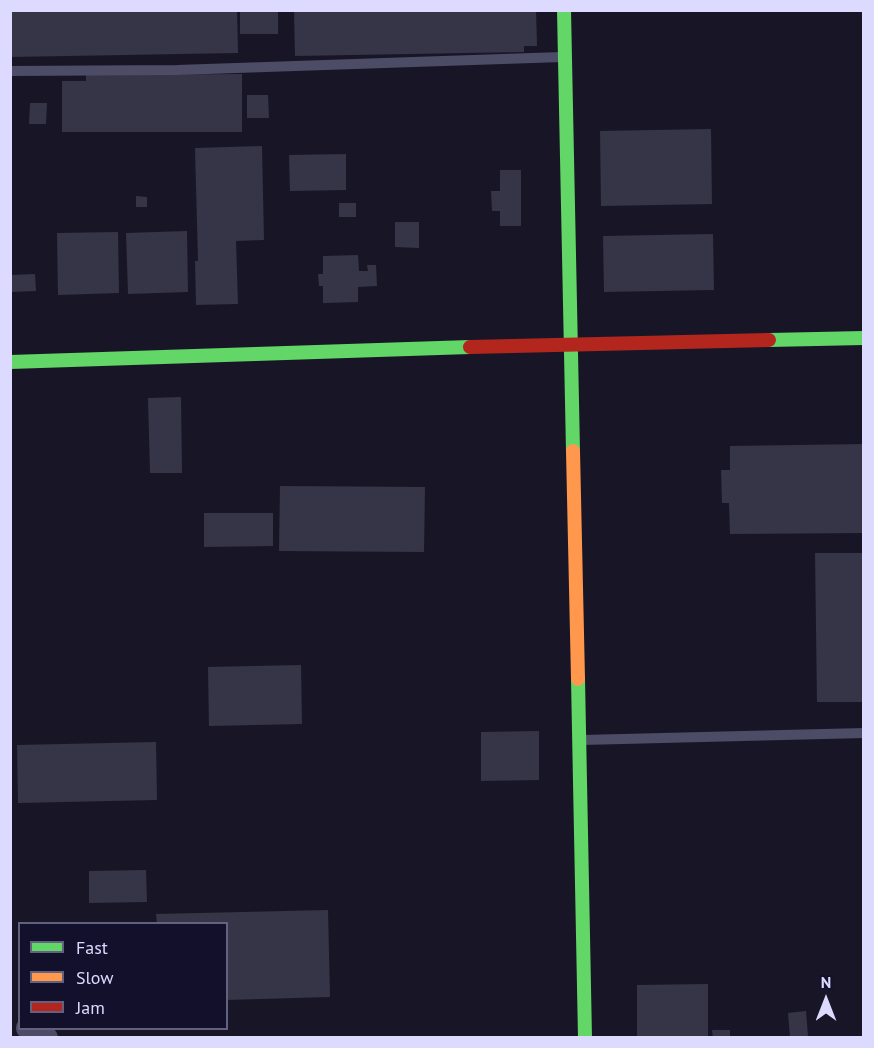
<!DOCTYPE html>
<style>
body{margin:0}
#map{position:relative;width:874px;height:1048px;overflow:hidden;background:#181626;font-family:"PT Sans",sans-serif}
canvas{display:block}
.frame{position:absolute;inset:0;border:12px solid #dcdbff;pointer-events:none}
.legend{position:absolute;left:18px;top:922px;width:210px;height:108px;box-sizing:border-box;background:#13102c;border:2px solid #636180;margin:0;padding:8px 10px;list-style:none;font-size:18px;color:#dcdbff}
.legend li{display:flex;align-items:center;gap:12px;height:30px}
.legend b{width:30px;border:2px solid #636180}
.north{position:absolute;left:796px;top:970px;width:60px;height:60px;-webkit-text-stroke:4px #13102c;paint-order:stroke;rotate:0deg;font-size:16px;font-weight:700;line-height:24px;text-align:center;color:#dcdbff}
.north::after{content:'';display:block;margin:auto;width:21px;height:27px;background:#dcdbff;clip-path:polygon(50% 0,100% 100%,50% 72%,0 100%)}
</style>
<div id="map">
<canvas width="874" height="1048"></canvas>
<div class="frame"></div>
<ul class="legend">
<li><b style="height:8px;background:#63d668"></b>Fast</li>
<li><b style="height:8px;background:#ff974d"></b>Slow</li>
<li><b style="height:8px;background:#b3261e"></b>Jam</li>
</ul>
<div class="north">N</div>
</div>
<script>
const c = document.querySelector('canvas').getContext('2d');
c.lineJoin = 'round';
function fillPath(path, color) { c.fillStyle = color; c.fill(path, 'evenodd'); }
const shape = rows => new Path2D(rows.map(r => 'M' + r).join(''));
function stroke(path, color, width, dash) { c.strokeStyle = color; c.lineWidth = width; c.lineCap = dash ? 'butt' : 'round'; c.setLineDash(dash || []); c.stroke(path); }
const building = shape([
 [10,10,237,10,238,53,10,57],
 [240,10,278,10,278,34,240,34],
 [294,10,536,10,537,46,524,46,524,52,295,56],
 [242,74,242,132,62,132,62,81,86,81,86,75],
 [247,95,268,95,269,118,247,118],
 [30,103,47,103,46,124,29,124],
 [711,129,712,204,601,206,600,131],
 [262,146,264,240,236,241,238,304,196,305,195,261,198,261,195,148],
 [346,154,346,190,290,191,289,155],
 [500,170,521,170,521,226,500,226,500,211,492,211,491,191,500,191],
 [136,196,147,197,147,207,136,207],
 [339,203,356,203,356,217,339,217],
 [395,222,419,222,419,248,395,247],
 [187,231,188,292,128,294,126,233],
 [118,232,119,293,58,295,57,233],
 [713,234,714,290,604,292,603,236],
 [358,255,359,271,368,271,367,265,376,265,377,286,358,287,358,302,323,303,323,286,319,286,318,274,323,274,323,256],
 [35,274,36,291,10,292,10,275],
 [181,397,182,473,150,473,148,398],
 [864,444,864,533,730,534,729,503,722,503,721,470,730,470,730,446],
 [280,486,425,487,424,552,279,551],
 [204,513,273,513,273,546,204,547],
 [815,553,864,553,864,702,817,702],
 [301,665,302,724,209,726,208,667],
 [539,731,539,780,481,781,481,732],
 [156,742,157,800,18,803,17,745],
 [146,870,147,902,89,903,89,871],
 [328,910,330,997,226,1000,226,924,157,924,156,914],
 [708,984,708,1038,637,1038,637,985],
 [806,1011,808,1036,790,1037,788,1013],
 [712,1030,730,1030,730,1038,713,1038]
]);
const lane = shape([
 [10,71,177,70,562,57],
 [582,740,864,733]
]);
const street = shape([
 [27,1028,47,1038]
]);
const fast = shape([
 [564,10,573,451],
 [769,340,864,338],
 [10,362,470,347],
 [578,679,585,1038]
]);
const slow = shape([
 [573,451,578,679]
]);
const jam = shape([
 [470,347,769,340]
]);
fillPath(building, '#363447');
stroke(lane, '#4c4c66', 10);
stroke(street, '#4c4c66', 22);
stroke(fast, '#63d668', 14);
stroke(slow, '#ff974d', 14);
stroke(jam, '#b3261e', 14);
</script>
